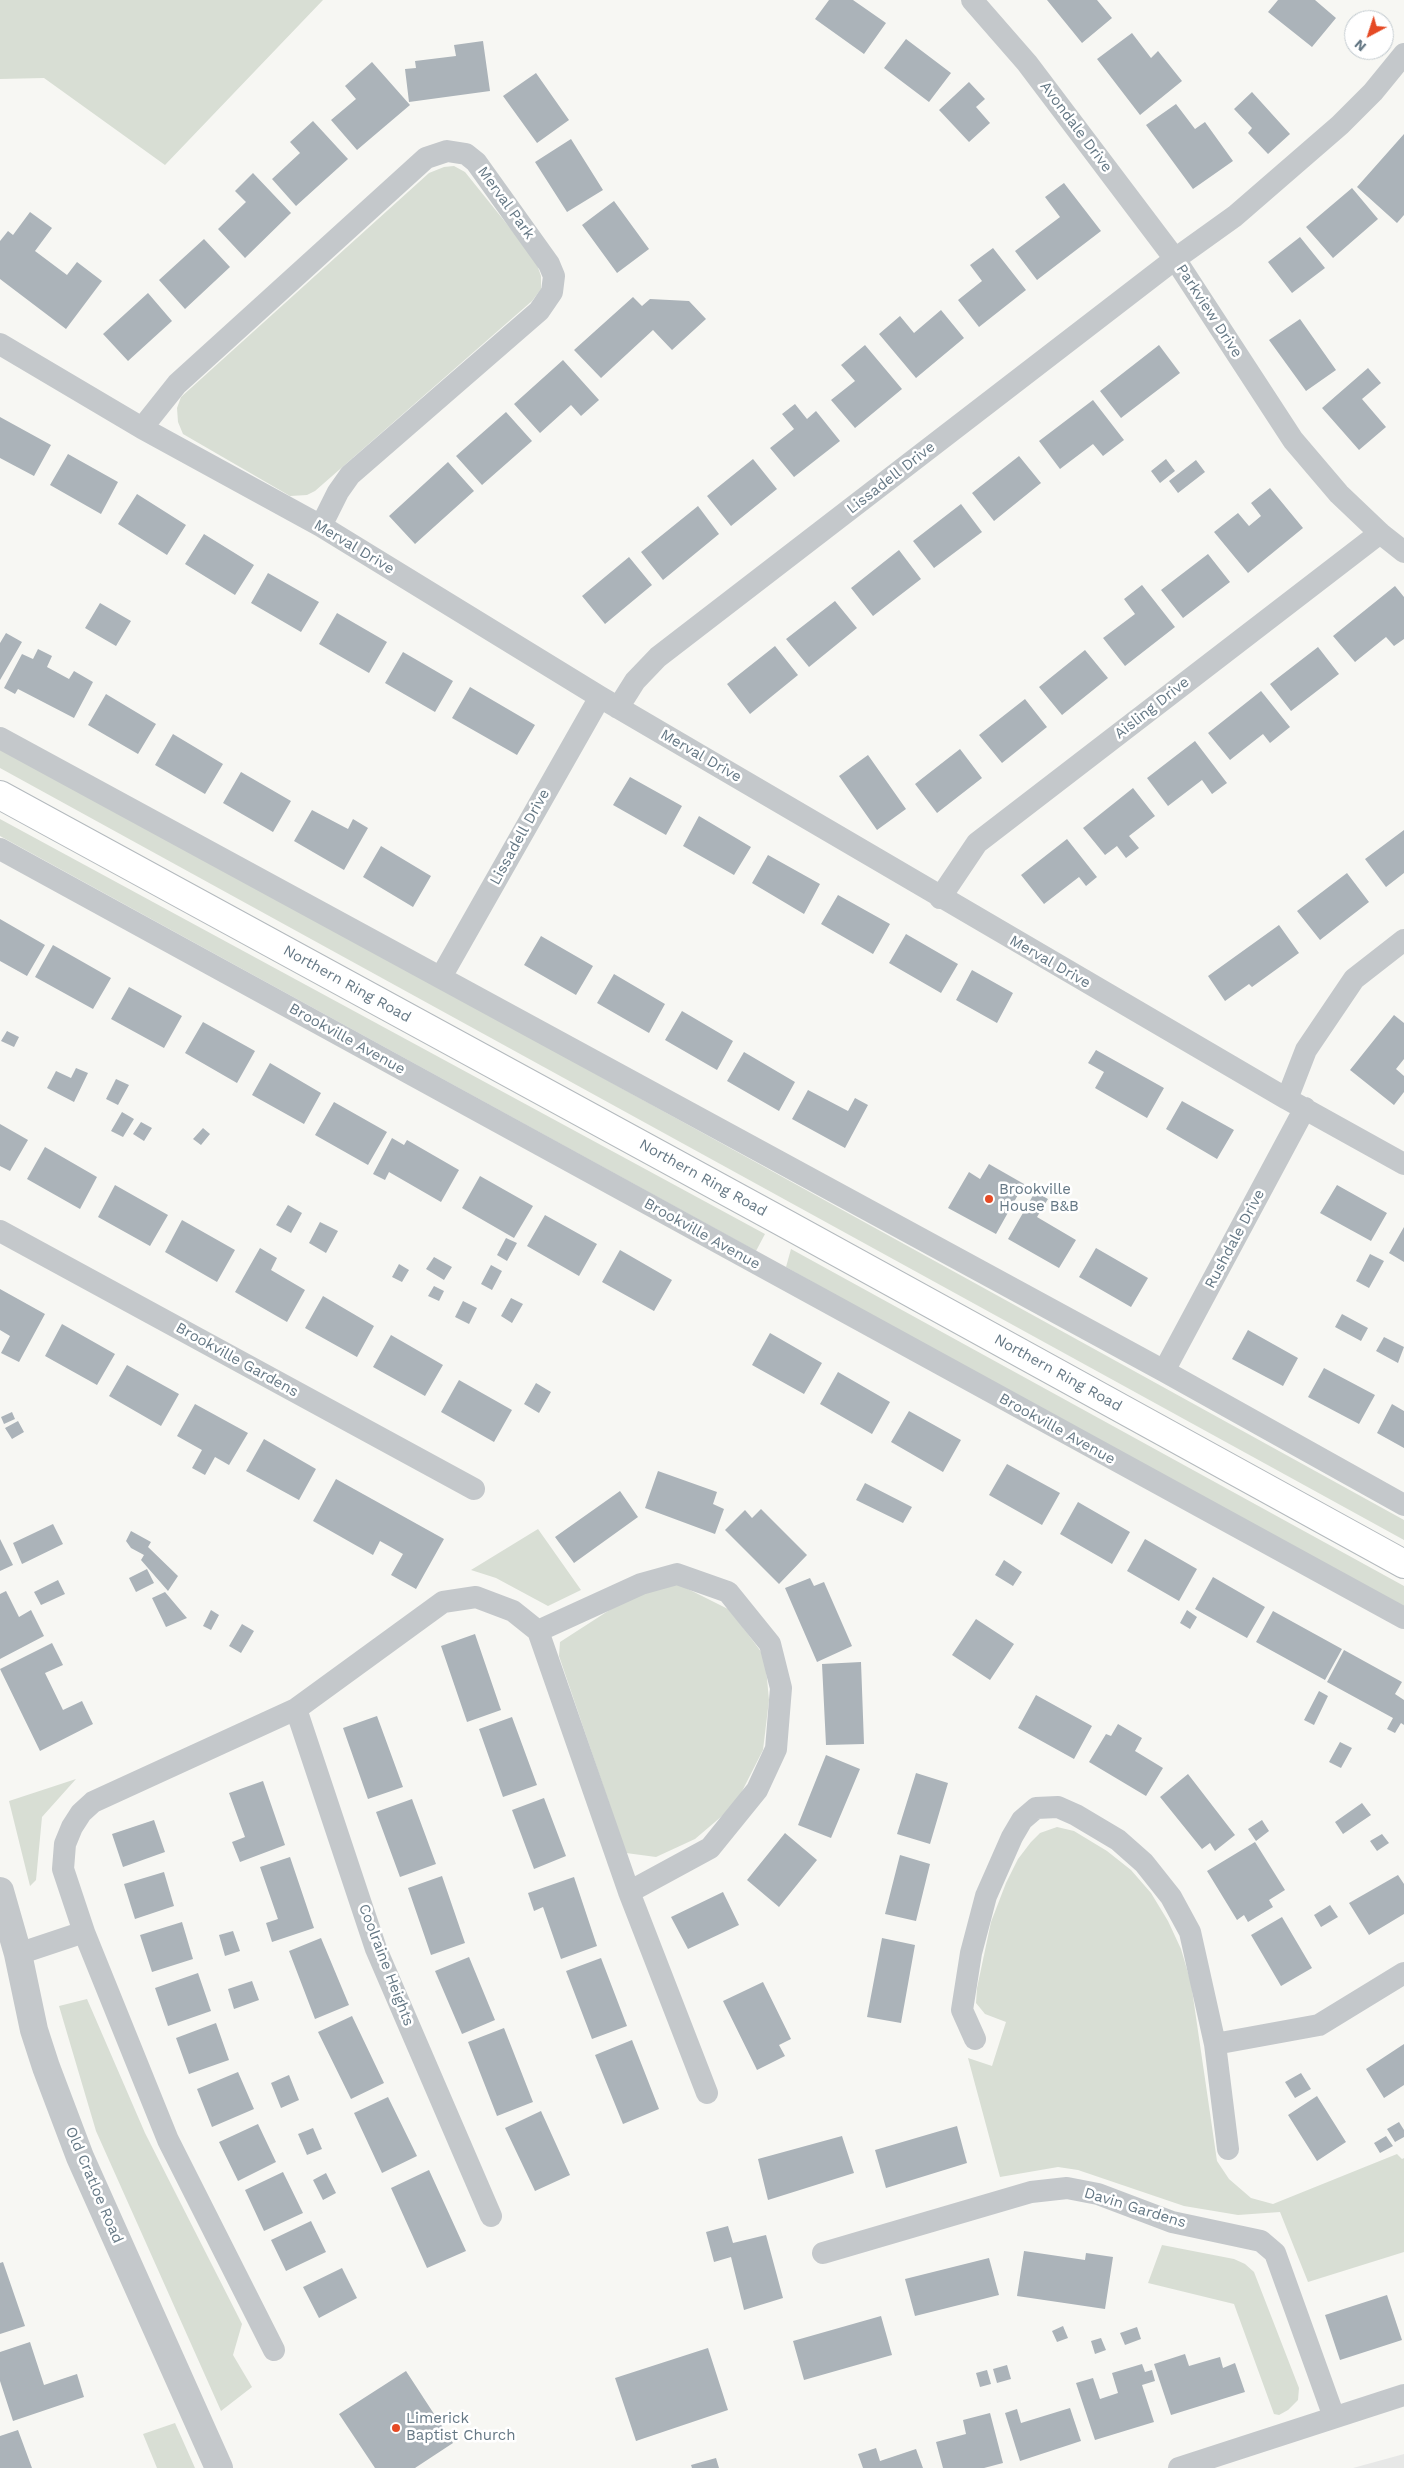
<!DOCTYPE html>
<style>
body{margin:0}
#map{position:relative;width:1404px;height:2468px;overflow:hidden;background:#f7f7f3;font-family:"Work Sans",sans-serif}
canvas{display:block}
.north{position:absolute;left:1344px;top:10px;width:50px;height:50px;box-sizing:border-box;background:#fff;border:1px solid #c1c9ce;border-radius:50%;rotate:220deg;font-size:14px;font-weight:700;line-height:20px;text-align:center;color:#657885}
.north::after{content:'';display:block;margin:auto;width:18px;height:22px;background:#e54a25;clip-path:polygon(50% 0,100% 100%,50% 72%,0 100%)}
</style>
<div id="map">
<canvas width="1404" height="2468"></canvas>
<div class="north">N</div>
</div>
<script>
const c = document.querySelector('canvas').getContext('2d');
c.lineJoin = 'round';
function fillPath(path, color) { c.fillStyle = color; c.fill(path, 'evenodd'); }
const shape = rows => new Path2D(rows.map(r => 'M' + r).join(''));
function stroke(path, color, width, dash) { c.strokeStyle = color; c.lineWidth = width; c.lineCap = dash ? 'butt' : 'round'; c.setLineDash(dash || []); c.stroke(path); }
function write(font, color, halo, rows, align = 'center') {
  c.font = font + ' "Work Sans",sans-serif'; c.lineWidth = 5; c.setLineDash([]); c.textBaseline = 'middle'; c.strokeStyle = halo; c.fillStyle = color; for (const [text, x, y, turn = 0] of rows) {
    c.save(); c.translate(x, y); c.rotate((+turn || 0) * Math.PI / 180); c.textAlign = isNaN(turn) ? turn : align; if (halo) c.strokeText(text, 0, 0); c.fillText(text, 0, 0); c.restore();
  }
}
const built = shape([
 [1404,2454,1404,2468,1353,2468]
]);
const green = shape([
 [0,0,323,0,165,165,44,78,0,79],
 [454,166,465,172,535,259,541,276,541,289,532,301,315,491,307,495,290,496,183,434,178,422,177,408,181,397,429,173,444,167],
 [0,745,1404,1520,1404,1540,0,768],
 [0,819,765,1234,756,1251,0,836],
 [791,1249,1404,1586,1404,1618,786,1267],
 [538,1529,581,1590,548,1606,496,1578,471,1570],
 [676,1583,730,1610,765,1657,769,1700,763,1750,735,1805,695,1839,656,1857,626,1853,559,1656,560,1642,639,1591],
 [76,1779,42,1817,36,1880,30,1886,9,1801],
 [1057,1827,1074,1831,1107,1851,1131,1870,1151,1893,1168,1921,1181,1949,1191,1983,1217,2161,1229,2179,1251,2198,1273,2204,1397,2154,1402,2159,1404,2158,1404,2252,1308,2282,1280,2212,1238,2215,1184,2206,1078,2170,1058,2167,1000,2177,968,2058,992,2066,1006,2022,985,2014,976,2003,977,1988,991,1922,1006,1883,1018,1859,1031,1842,1040,1833],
 [87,1999,145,2133,242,2324,233,2355,252,2387,221,2411,96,2131,59,2006],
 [1162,2245,1234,2259,1245,2264,1254,2272,1299,2388,1298,2400,1288,2410,1279,2415,1274,2414,1234,2304,1148,2283],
 [175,2423,195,2468,157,2468,143,2434]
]);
const building = shape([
 [829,0,853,0,886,23,864,54,815,19],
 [1047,0,1097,0,1112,18,1082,43],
 [1278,0,1315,0,1336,18,1312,47,1268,12],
 [1132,33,1151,58,1158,51,1182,81,1140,115,1097,59],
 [906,39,951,73,929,102,884,68],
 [483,41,490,91,409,102,405,69,416,68,415,61,456,56,454,45],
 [372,62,410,105,357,150,331,120,356,99,345,86],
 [536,73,569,120,537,143,503,96],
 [969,82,985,99,976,107,990,123,969,142,939,110],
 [1252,92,1290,134,1268,154,1248,133,1252,128,1234,109],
 [1176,104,1195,129,1205,122,1233,161,1193,189,1146,125],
 [313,121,348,159,296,206,272,179,300,153,290,142],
 [1404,134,1404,215,1397,223,1357,187],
 [571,139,603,190,567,212,535,162],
 [253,173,291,213,245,258,218,229,246,202,235,191],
 [1064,183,1101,231,1037,280,1015,251,1060,217,1045,197],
 [1352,188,1378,219,1333,258,1306,227],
 [614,201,649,249,617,273,582,225],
 [30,212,52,228,35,251,67,275,77,262,102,281,66,329,0,279,0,241,8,231,13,235],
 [1300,237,1325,268,1292,293,1268,262],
 [204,239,230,267,185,309,159,280],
 [993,248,1026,290,979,327,958,300,982,281,970,265],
 [148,293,172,321,128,361,103,334],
 [633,297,642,306,650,299,689,301,706,319,672,350,653,330,601,378,574,350],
 [941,310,964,338,916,378,879,334,900,316,914,333],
 [1300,319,1336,370,1306,391,1269,340],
 [865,345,902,389,855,428,831,400,855,381,841,365],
 [1159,345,1180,373,1121,418,1100,391],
 [563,360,599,400,581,416,571,405,540,433,514,404],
 [1368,368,1381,383,1362,399,1386,427,1359,450,1322,408],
 [1093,400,1124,440,1103,456,1093,444,1060,469,1039,441],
 [795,404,807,419,816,411,840,441,794,477,770,448,794,429,782,414],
 [506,412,532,441,482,485,456,456],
 [0,417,51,445,34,476,0,458],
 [68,454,118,482,101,514,50,485],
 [1019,456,1041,483,994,521,972,493],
 [753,459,777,489,731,526,707,496],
 [1166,459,1175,471,1160,483,1151,471],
 [1196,460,1205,472,1178,493,1169,481],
 [448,462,474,491,415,544,389,516],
 [1270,488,1303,528,1248,573,1214,532,1238,513,1249,526,1261,516,1251,503],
 [137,494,186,525,167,555,118,524],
 [961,504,982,532,934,568,913,541],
 [698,506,719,534,663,580,641,552],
 [204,534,254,565,235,595,185,564],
 [899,550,921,579,873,616,851,588],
 [1208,554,1230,582,1183,618,1161,590],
 [629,557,652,585,605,624,582,596],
 [268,573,319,602,301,632,251,603],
 [1142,585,1175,627,1125,666,1103,638,1135,614,1124,599],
 [1395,586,1404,597,1404,639,1394,646,1386,637,1355,662,1333,636],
 [835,601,857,628,809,667,786,639],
 [100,603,131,621,116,646,85,628],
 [337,613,387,642,369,673,319,644],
 [6,633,22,642,0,680,0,643],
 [775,646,798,675,750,714,727,684],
 [1318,647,1339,674,1291,711,1270,684],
 [38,649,52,656,47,667,69,679,74,671,93,682,74,718,18,689,15,694,4,688,22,654,33,659],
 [1085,650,1108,678,1062,715,1039,687],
 [403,652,453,681,435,712,385,683],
 [470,687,535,725,517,755,452,718],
 [1261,691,1290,727,1270,743,1263,734,1230,760,1208,733],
 [106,694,156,724,138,754,88,725],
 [1025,699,1047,727,1002,763,979,735],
 [173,734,223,764,205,794,155,765],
 [1195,741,1227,783,1212,794,1202,780,1168,806,1147,778],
 [960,749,982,778,937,813,915,784],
 [868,755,906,809,877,830,839,776],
 [241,772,291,801,273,832,223,803],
 [630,777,682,806,666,835,613,805],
 [1133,788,1155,816,1129,836,1139,848,1126,858,1117,846,1105,855,1083,828],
 [312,810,348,829,353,819,368,828,344,870,294,841],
 [699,816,751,847,734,875,683,846],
 [1404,830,1404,873,1386,887,1365,859],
 [1067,839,1097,877,1086,886,1079,877,1044,904,1021,875],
 [381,846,431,876,413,907,363,877],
 [768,855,820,884,804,914,752,883],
 [1347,873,1369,902,1320,940,1297,911],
 [838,895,890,924,873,954,821,924],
 [0,919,45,945,27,976,0,961],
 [1279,925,1299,953,1252,987,1249,984,1225,1001,1208,976],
 [906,934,958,964,941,993,889,963],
 [541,936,593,966,576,995,524,965],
 [53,945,111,978,93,1009,35,977],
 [972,970,1013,993,997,1023,956,1000],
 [614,974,665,1004,649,1033,597,1003],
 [129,987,182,1016,164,1048,111,1019],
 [682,1011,733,1041,717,1070,665,1040],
 [1394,1015,1404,1023,1404,1059,1396,1069,1404,1076,1404,1092,1394,1105,1350,1070],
 [203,1022,255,1051,237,1083,185,1053],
 [7,1031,19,1037,14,1047,1,1041],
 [1096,1050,1164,1088,1147,1118,1095,1088,1104,1072,1088,1063],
 [744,1052,795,1082,779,1111,727,1081],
 [270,1063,321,1093,304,1124,252,1095],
 [76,1068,88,1073,74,1102,47,1088,56,1071,71,1078],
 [116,1079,129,1085,118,1105,106,1099],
 [808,1090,848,1111,855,1098,868,1105,845,1148,792,1119],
 [1182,1101,1234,1130,1217,1159,1166,1129],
 [334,1102,387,1132,368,1165,315,1135],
 [122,1112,134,1119,123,1137,111,1131],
 [141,1122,152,1128,144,1141,133,1134],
 [0,1124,28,1140,10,1171,0,1166],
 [203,1128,210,1134,201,1145,193,1139],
 [392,1138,404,1145,407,1140,459,1170,441,1202,389,1172,385,1180,373,1174],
 [45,1147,97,1177,80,1209,27,1179],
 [989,1164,1024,1184,996,1234,948,1208,969,1172,980,1179],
 [480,1176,533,1206,514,1238,462,1208],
 [115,1185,168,1215,150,1246,98,1217],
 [1337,1185,1387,1213,1371,1241,1320,1213],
 [1035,1192,1048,1199,1037,1217,1076,1240,1059,1268,1008,1239],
 [288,1205,302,1213,291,1233,276,1225],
 [545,1215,597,1244,579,1276,527,1246],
 [182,1220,235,1250,217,1282,165,1252],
 [320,1222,338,1231,326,1253,309,1243],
 [1404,1227,1404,1262,1389,1253],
 [506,1238,517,1243,507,1261,497,1255],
 [260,1248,277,1258,271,1270,305,1290,287,1322,235,1292],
 [1096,1248,1148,1278,1131,1307,1079,1277],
 [620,1250,672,1280,654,1311,602,1282],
 [1370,1254,1384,1261,1369,1288,1356,1281],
 [434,1257,452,1267,444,1280,426,1269],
 [399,1264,409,1270,402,1282,392,1277],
 [491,1265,502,1271,492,1290,481,1284],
 [434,1286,444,1291,439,1301,428,1296],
 [0,1289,45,1314,19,1362,1,1353,10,1336,0,1330],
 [323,1296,374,1326,357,1357,305,1328],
 [511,1298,523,1304,512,1323,501,1316],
 [463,1301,477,1308,469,1324,455,1317],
 [1342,1314,1368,1328,1361,1341,1335,1327],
 [62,1324,115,1354,97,1385,45,1356],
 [1248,1330,1298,1358,1283,1386,1232,1359],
 [770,1333,822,1363,804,1394,752,1365],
 [391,1335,443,1365,425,1396,373,1367],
 [1384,1337,1404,1347,1398,1363,1376,1351],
 [127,1365,179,1394,161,1426,109,1396],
 [1324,1368,1375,1395,1359,1424,1308,1397],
 [838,1372,890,1402,872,1434,820,1404],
 [459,1380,512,1410,494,1442,441,1412],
 [536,1383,551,1392,539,1413,524,1404],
 [195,1404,248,1433,229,1465,215,1457,205,1475,192,1468,202,1450,177,1436],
 [1392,1404,1404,1411,1404,1448,1377,1433],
 [909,1411,961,1440,943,1472,891,1442],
 [12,1412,15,1419,4,1424,1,1417],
 [18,1421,24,1432,12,1439,5,1428],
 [264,1439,316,1469,299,1500,246,1471],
 [1007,1464,1060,1493,1042,1525,989,1495],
 [658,1471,717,1492,713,1504,724,1509,715,1534,645,1508],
 [336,1479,444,1539,416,1589,391,1575,403,1554,380,1541,373,1555,313,1521],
 [865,1483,912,1507,903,1523,856,1500],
 [620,1491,638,1517,574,1563,555,1537],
 [1078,1502,1130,1532,1112,1564,1060,1534],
 [761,1509,807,1555,779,1584,725,1530,745,1510,752,1518],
 [53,1524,63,1544,22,1564,13,1543],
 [131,1531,151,1542,148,1547,178,1576,168,1591,141,1560,144,1555,131,1548,126,1541],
 [0,1539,13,1565,0,1571],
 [1145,1539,1197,1569,1179,1601,1127,1571],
 [1004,1560,1022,1572,1013,1586,995,1575],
 [147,1569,154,1583,136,1592,129,1578],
 [1213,1577,1265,1607,1247,1638,1195,1609],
 [810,1578,814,1586,824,1582,852,1646,817,1662,785,1588],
 [58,1580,65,1594,41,1605,34,1592],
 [6,1591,19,1617,31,1610,44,1636,0,1659,0,1594],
 [165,1592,187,1618,166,1627,152,1598],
 [211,1610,219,1615,211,1630,203,1626],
 [1187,1610,1197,1617,1190,1629,1180,1623],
 [1273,1611,1342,1649,1325,1680,1256,1642],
 [976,1619,1014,1644,990,1680,952,1655],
 [242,1624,254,1631,241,1653,229,1646],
 [475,1634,501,1710,467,1722,441,1646],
 [52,1643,63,1665,45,1673,63,1710,82,1701,93,1724,40,1751,0,1669],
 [1344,1650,1402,1682,1395,1694,1404,1700,1404,1725,1401,1723,1395,1733,1387,1729,1393,1718,1327,1682],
 [861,1662,864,1744,826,1745,822,1664],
 [1319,1691,1328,1696,1314,1725,1304,1720],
 [1036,1695,1092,1726,1074,1759,1018,1728],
 [377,1716,403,1787,368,1799,343,1728],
 [512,1717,537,1785,503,1797,479,1729],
 [1118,1724,1142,1738,1135,1751,1163,1768,1146,1796,1089,1762,1106,1734,1111,1736],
 [1340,1742,1352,1748,1341,1768,1329,1762],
 [826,1755,860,1769,831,1838,798,1825],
 [916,1773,948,1783,930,1844,897,1834],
 [1188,1774,1235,1835,1215,1851,1210,1843,1202,1849,1160,1797],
 [263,1781,285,1845,240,1862,232,1842,245,1837,229,1793],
 [544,1798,566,1856,534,1869,512,1810],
 [412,1799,436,1864,400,1877,376,1812],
 [1362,1803,1371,1815,1343,1834,1335,1822],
 [154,1820,165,1852,123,1867,112,1834],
 [1262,1820,1269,1831,1256,1841,1248,1829],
 [785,1833,817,1860,779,1907,747,1880],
 [1382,1834,1389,1843,1377,1851,1370,1841],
 [1255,1842,1285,1890,1269,1900,1273,1907,1248,1922,1244,1915,1237,1920,1207,1871],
 [900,1855,930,1864,916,1921,885,1914],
 [290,1857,314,1928,272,1942,266,1923,278,1919,260,1867],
 [164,1872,174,1906,135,1919,124,1884],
 [1398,1875,1404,1884,1404,1914,1369,1935,1349,1903],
 [442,1876,465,1943,431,1955,408,1888],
 [574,1877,597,1946,561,1959,543,1907,534,1911,528,1893],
 [723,1892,739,1925,688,1949,671,1917],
 [1330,1905,1338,1917,1321,1927,1314,1915],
 [1282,1917,1312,1968,1281,1986,1251,1935],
 [182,1922,193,1959,152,1972,140,1935],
 [233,1931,240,1951,225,1956,219,1935],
 [321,1938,349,2005,315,2019,289,1951],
 [882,1938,915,1945,901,2023,867,2017],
 [469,1957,495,2020,462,2034,435,1971],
 [601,1958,627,2026,592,2039,566,1971],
 [198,1973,211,2011,168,2026,155,1988],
 [252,1981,259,2000,234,2009,228,1989],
 [763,1982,791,2039,779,2045,785,2056,757,2070,723,2001],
 [352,2016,384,2083,351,2099,318,2032],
 [216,2023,229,2060,189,2074,176,2038],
 [504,2028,533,2102,497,2116,468,2042],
 [632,2040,659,2109,623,2124,595,2055],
 [1404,2044,1404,2085,1384,2098,1366,2069],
 [238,2072,254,2109,212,2127,197,2089],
 [1301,2073,1311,2089,1295,2098,1285,2082],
 [289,2075,299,2100,281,2108,271,2083],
 [1317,2096,1346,2142,1317,2161,1288,2115],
 [388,2097,417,2156,382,2173,354,2113],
 [541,2111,570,2175,535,2191,505,2128],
 [1399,2122,1404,2130,1404,2137,1395,2142,1387,2129],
 [258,2124,276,2162,238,2181,219,2142],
 [957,2126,967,2163,886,2188,875,2150],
 [313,2128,322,2149,307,2155,298,2134],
 [842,2136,854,2173,768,2200,758,2159],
 [1386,2136,1393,2146,1380,2153,1374,2143],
 [429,2170,466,2251,427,2268,391,2188],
 [283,2172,303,2213,264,2231,245,2190],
 [326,2173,336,2193,323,2200,313,2180],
 [311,2221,326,2252,286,2271,271,2240],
 [728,2226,733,2243,766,2235,783,2298,744,2310,731,2257,714,2262,706,2232],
 [1024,2251,1085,2260,1086,2253,1113,2257,1105,2309,1017,2296],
 [989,2258,999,2295,915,2316,905,2279],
 [3,2262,25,2326,0,2334,0,2263],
 [342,2268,357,2298,319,2318,303,2287],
 [1387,2295,1402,2340,1340,2360,1325,2315],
 [881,2316,892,2355,804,2380,793,2341],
 [1063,2326,1068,2338,1057,2342,1052,2331],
 [1137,2327,1141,2339,1125,2345,1120,2333],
 [1101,2338,1106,2350,1095,2354,1091,2341],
 [30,2342,44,2385,77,2374,84,2397,13,2421,0,2381,0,2352],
 [708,2348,728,2410,636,2441,615,2378],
 [1185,2354,1189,2366,1220,2357,1223,2368,1235,2363,1245,2392,1171,2415,1154,2364],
 [1142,2364,1145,2372,1152,2370,1155,2381,1142,2385,1154,2422,1095,2440,1076,2383,1093,2378,1100,2399,1118,2393,1112,2373],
 [1007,2365,1011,2379,997,2383,993,2369],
 [987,2370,991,2384,980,2387,976,2373],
 [406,2371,453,2443,415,2468,375,2468,339,2414],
 [1070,2408,1081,2441,1020,2461,1005,2413,1017,2409,1021,2423],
 [990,2413,1003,2463,984,2468,943,2468,936,2442,966,2434,963,2420],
 [18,2430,32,2468,0,2468,0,2436],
 [876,2448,880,2461,916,2449,923,2468,863,2468,858,2454],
 [716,2458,719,2468,692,2468,691,2465]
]);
const minor = shape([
 [972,0,1027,63,1175,259,1293,440,1339,494,1380,533,1404,552],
 [0,344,142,428,321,526,600,697,1287,1099,1404,1164],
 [142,428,177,384,426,158,447,151,466,154,476,162,549,264,554,276,552,292,539,311,350,475,338,492,321,526],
 [618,708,635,681,658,657,1175,259,1235,216,1340,125,1373,92,1404,54],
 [0,738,1164,1371,1404,1505],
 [0,849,1404,1618],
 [940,898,977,843,1380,533],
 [441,977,600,697],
 [1287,1099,1306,1050,1354,979,1404,940],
 [0,1231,474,1489],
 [1164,1371,1305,1108],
 [538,1631,641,1584,677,1574,728,1592,770,1644,781,1688,776,1749,757,1790,710,1848,629,1892],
 [296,1709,376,1949,491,2216],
 [84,1932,168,2140,274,2350],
 [18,1954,84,1932,63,1869,65,1844,72,1827,81,1813,93,1802,296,1709,443,1602,476,1597,513,1611,538,1631,629,1892,707,2093],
 [975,2039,962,2010,971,1953,986,1896,1012,1837,1022,1820,1036,1808,1058,1807,1076,1815,1118,1840,1144,1863,1171,1897,1190,1932,1215,2044,1319,2025,1404,1973],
 [1215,2044,1228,2149],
 [823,2253,1031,2192,1067,2188,1098,2194,1172,2222,1261,2241,1275,2253,1334,2417],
 [1179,2468,1404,2395]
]);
const tertiary = shape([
 [0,1891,18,1954,34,2030,46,2067,80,2157,219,2468]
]);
const secondary = shape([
 [0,795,788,1225,1404,1564]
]);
const markers = [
 [989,1199,5,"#e54a25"],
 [396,2428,5,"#e54a25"]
];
const streetNames = [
 ["Avondale Drive",1076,127,53],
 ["Merval Park",506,203,54],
 ["Parkview Drive",1209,311,57],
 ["Lissadell Drive",891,478,-38],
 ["Merval Drive",354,547,31],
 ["Aisling Drive",1152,708,-38],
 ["Merval Drive",701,756,30],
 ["Lissadell Drive",520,837,-61],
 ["Merval Drive",1050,962,30],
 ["Northern Ring Road",347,984,29],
 ["Brookville Avenue",347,1039,29],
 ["Northern Ring Road",703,1178,29],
 ["Brookville Avenue",702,1234,29],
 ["Rushdale Drive",1235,1239,-62],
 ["Brookville Gardens",237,1360,29],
 ["Northern Ring Road",1058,1373,29],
 ["Brookville Avenue",1057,1429,29],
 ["Coolraine Heights",386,1965,69],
 ["Old Cratloe Road",94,2185,67],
 ["Davin Gardens",1135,2208,17]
];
const poiNames = [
 ["Brookville",999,1190],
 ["House B&B",999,1207],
 ["Limerick",406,2419],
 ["Baptist Church",406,2436]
];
fillPath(built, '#e7e8e7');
fillPath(green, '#d8ded4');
fillPath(building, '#abb3b9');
stroke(secondary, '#b4babe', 30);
stroke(minor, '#c4c8cb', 22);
stroke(tertiary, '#c4c8cb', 28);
stroke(secondary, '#fff', 28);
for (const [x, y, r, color] of markers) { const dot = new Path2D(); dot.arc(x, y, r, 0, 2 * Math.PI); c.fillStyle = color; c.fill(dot); stroke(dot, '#fff', 2); }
write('15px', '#657885', '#fff', streetNames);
write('15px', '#657885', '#fff', poiNames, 'left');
</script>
